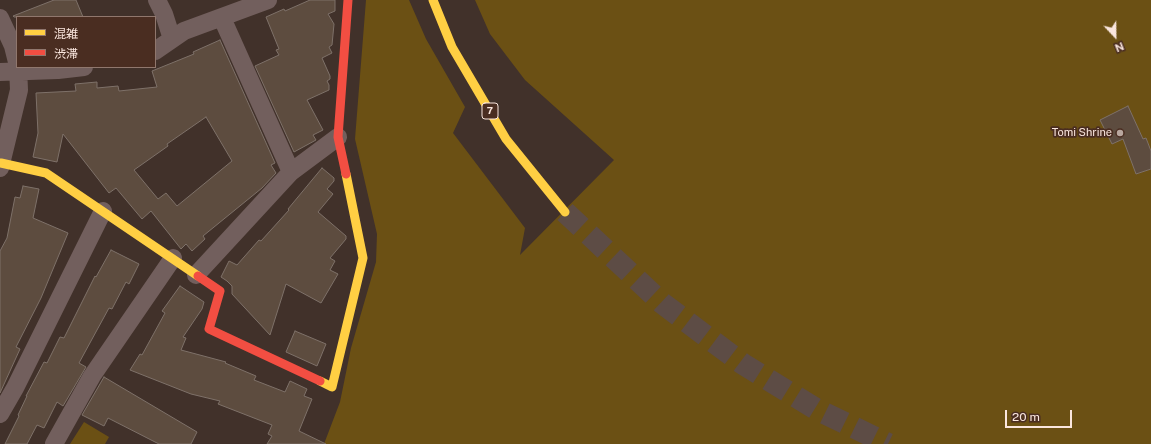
<!DOCTYPE html>
<meta charset="utf-8">
<style>
body{margin:0}
#map{position:relative;width:1151px;height:444px;overflow:hidden;background:#41312a;font-family:"Public Sans","Noto Sans JP",sans-serif}
canvas{display:block}
.legend{position:absolute;left:16px;top:16px;width:140px;height:52px;box-sizing:border-box;background:#4a2d21;border:1px solid #90776d;margin:0;padding:5px 7px;list-style:none;font-size:12px;color:#fae6de}
.legend li{display:flex;align-items:center;gap:8px;height:20px}
.legend b{width:20px;border:1px solid #90776d}
.north{position:absolute;left:1095px;top:16px;width:40px;height:40px;-webkit-text-stroke:3px #4a2d21;paint-order:stroke;rotate:158deg;font-size:11px;font-weight:700;line-height:16px;text-align:center;color:#fae6de}
.north::after{content:'';display:block;margin:auto;width:14px;height:18px;background:#fae6de;clip-path:polygon(50% 0,100% 100%,50% 72%,0 100%)}
.scale{position:absolute;left:1005px;top:410px;width:67px;height:18px;box-sizing:border-box;border:2px solid #fae6de;border-top:0;padding-left:5px;font-size:12px;line-height:14px;white-space:nowrap;color:#fae6de;-webkit-text-stroke:3px #4a2d21;paint-order:stroke}
</style>
<div id="map">
<canvas width="1151" height="444"></canvas>
<ul class="legend">
<li><b style="height:5px;background:#ffcf43"></b>混雑</li>
<li><b style="height:5px;background:#f24e42"></b>渋滞</li>
</ul>
<div class="north">N</div>
<div class="scale">20 m</div>
</div>
<script>
const c = document.querySelector('canvas').getContext('2d');
c.lineJoin = 'round';
function fillPath(path, color) { c.fillStyle = color; c.fill(path, 'evenodd'); }
const shape = rows => new Path2D(rows.map(r => 'M' + r).join(''));
function stroke(path, color, width, dash) { c.strokeStyle = color; c.lineWidth = width; c.lineCap = dash ? 'butt' : 'round'; c.setLineDash(dash || []); c.stroke(path); }
function write(font, color, halo, rows, align = 'center') {
  c.font = font + ' "Public Sans",sans-serif'; c.lineWidth = 3.5; c.setLineDash([]); c.textBaseline = 'middle'; c.strokeStyle = halo; c.fillStyle = color; for (const [text, x, y, turn = 0] of rows) {
    c.save(); c.translate(x, y); c.rotate((+turn || 0) * Math.PI / 180); c.textAlign = isNaN(turn) ? turn : align; if (halo) c.strokeText(text, 0, 0); c.fillText(text, 0, 0); c.restore();
  }
}
const green = shape([
 [366,0,409,0,426,39,465,107,453,133,525,228,520,255,614,160,525,80,490,34,475,0,1151,0,1151,444,324,444,340,402,351,348,376,262,377,234,355,139],
 [84,422,109,437,105,444,70,444]
]);
const building = shape([
 [54,0,76,0,83,17,14,17,13,16,54,0],
 [310,0,335,0,335,11,328,14,334,24,332,45,329,47,332,53,322,58,330,76,330,79,327,81,329,85,329,90,307,100,323,130,313,135,316,140,294,152,255,66,279,55,276,50,279,49,266,17,284,9,285,11,310,0],
 [220,40,275,163,271,165,276,173,262,188,203,236,205,239,192,251,186,244,181,249,151,211,142,219,116,188,109,193,63,134,57,162,33,157,38,133,36,93,76,91,75,84,97,82,97,88,118,86,119,91,157,87,152,71,194,54,193,52,220,40],
 [206,117,232,161,177,206,166,193,158,199,134,170,168,146,167,144,206,117],
 [1128,106,1143,139,1146,138,1151,151,1151,169,1136,174,1123,139,1112,144,1100,120,1128,106],
 [322,168,334,178,334,181,327,189,333,194,318,212,346,236,346,239,330,258,335,261,330,270,338,274,321,303,286,284,270,335,232,294,232,286,227,281,221,277,229,261,237,265,259,240,261,241,289,210,288,209,322,168],
 [23,186,39,189,33,218,68,233,41,298,16,347,20,349,0,393,0,251,7,238,15,197,20,198,23,186],
 [111,250,139,264,129,284,126,282,112,309,109,308,79,363,86,367,63,406,57,402,44,428,37,425,27,444,5,444,19,416,18,415,27,396,26,396,44,362,47,363,60,337,64,338,95,276,96,277,111,250],
 [180,286,204,302,202,309,183,337,186,338,181,350,226,362,225,363,256,376,254,380,285,392,290,381,307,389,304,396,312,399,299,431,326,444,267,444,272,436,268,434,272,425,218,404,220,401,191,394,130,370,140,354,142,355,165,313,162,311,180,286],
 [295,331,326,344,317,366,286,352,295,331],
 [104,377,197,432,191,444,159,444,108,418,104,426,82,415,104,377]
]);
const primaryTunnel = shape([
 [565,212,662,303,743,364,816,409,888,444]
]);
const street = shape([
 [157,0,164,14,172,39],
 [0,18,13,46,17,62],
 [222,18,291,172],
 [155,51,184,31,268,0],
 [0,72,58,70,84,67],
 [0,168,19,90,18,67],
 [196,275,291,172,338,137],
 [0,414,15,388,103,211],
 [54,444,92,376,173,258]
]);
const slow = shape([
 [433,0,452,47,506,139,565,212],
 [1,163,46,173,198,276],
 [320,381,332,387,363,258,346,174]
]);
const jam = shape([
 [346,174,338,137,348,0],
 [198,276,220,291,209,329,320,381]
]);
const markers = [
 [1120,133,4,"#b9a79f"]
];
const shields = [
 [490,111,16]
];
const shieldNames = [
 ["7",490,111]
];
const poiNames = [
 ["Tomi Shrine",1112,133]
];
fillPath(green, '#6b5014');
fillPath(building, '#5d4c3f');
stroke(building, '#7e7169', 1);
stroke(primaryTunnel, '#5d4c45', 22, [22, 11]);
stroke(street, '#725f5d', 18);
stroke(slow, '#ffcf43', 9);
stroke(jam, '#f24e42', 9);
for (const [x, y, r, color] of markers) { const dot = new Path2D(); dot.arc(x, y, r, 0, 2 * Math.PI); c.fillStyle = color; c.fill(dot); stroke(dot, '#4a2d21', 1.5); }
for (const [x, y, w] of shields) { const box = new Path2D(); box.roundRect(x - w / 2, y - 8, w, 16, 3); c.fillStyle = '#4a2d21'; c.fill(box); stroke(box, '#fae6de', 1); }
write('bold 10px', '#fae6de', null, shieldNames);
write('11px', '#fae6de', '#4a2d21', poiNames, 'right');
</script>
